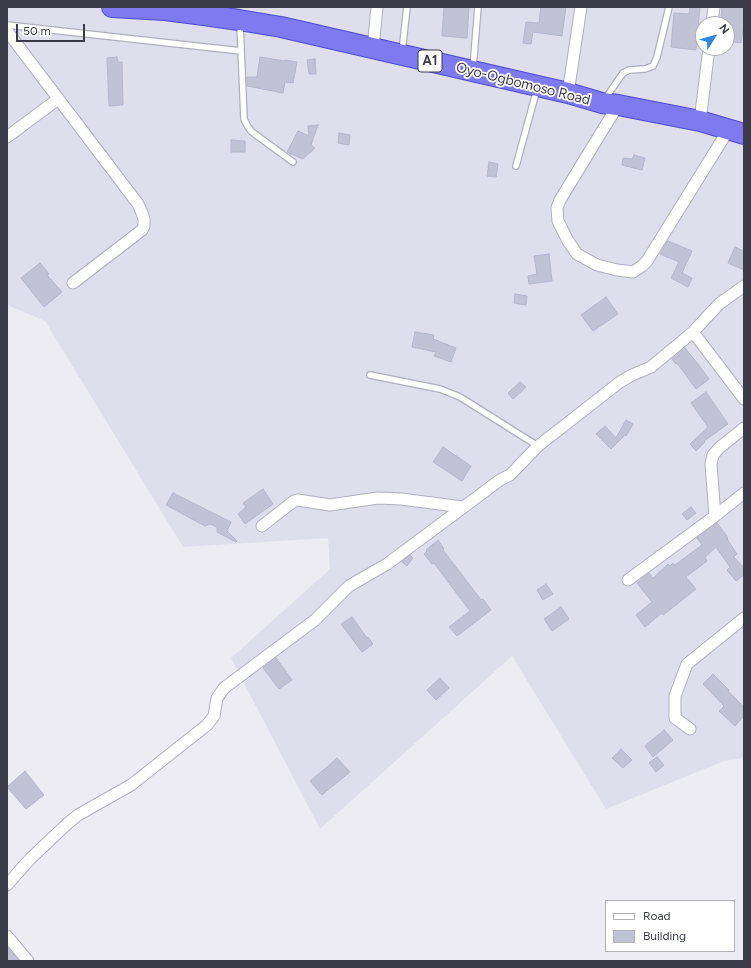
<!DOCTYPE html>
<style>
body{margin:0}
#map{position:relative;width:751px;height:968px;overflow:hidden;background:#edecf4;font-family:Figtree,sans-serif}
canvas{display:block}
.frame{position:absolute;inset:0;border:8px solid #3a3a48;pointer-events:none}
.legend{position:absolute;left:605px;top:900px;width:130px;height:52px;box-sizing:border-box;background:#fff;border:1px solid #b0b0b6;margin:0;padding:5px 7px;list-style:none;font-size:12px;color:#3a3a48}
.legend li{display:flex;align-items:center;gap:8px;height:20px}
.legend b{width:20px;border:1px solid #b0b0b6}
.north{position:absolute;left:695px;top:16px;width:40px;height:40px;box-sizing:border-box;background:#fff;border:1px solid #b0b0b6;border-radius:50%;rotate:53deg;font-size:11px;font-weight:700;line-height:16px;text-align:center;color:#3a3a48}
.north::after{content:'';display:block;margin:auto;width:14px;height:18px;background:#3186e6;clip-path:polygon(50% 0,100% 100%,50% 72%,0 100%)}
.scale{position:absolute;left:16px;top:24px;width:69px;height:18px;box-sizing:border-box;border:2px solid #3a3a48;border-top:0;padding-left:5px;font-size:12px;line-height:14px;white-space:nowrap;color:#3a3a48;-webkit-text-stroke:3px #fff;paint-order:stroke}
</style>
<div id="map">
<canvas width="751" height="968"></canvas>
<div class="frame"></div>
<ul class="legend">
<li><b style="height:5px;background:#fff"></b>Road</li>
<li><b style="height:11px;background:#c2c2d5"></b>Building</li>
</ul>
<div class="north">N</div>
<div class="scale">50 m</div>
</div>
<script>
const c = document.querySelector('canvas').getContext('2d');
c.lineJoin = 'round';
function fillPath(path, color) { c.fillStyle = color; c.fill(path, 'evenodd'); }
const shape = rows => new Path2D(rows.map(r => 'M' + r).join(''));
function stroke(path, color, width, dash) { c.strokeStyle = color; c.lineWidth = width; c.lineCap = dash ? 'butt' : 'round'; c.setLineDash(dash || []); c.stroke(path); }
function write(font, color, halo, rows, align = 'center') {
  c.font = font + ' Figtree,sans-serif'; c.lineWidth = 3.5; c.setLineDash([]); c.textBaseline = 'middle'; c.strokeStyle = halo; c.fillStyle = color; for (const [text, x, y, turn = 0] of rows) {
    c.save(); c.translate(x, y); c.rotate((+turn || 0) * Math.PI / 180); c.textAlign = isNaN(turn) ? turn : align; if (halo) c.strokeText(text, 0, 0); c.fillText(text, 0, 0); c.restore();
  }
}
const residential = shape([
 [7,7,744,7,744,758,724,761,606,809,512,656,320,829,231,658,330,569,328,538,183,547,45,321,7,305],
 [703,24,727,24,727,48,703,48]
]);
const building = shape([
 [444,7,469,7,467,38,442,36,444,7],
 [541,7,566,7,562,36,533,32,531,44,523,43,526,22,539,23,541,7],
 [690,7,700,7,696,50,671,47,674,13,689,14,690,7],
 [722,7,744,7,744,23,741,43,727,41,727,18,721,18,722,7],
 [117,57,118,62,122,62,123,105,109,106,107,58,117,57],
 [260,57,285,61,285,60,297,62,293,83,285,82,283,93,247,86,247,77,257,77,260,57],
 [315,59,316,74,309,74,307,60,315,59],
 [318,125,311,145,315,148,303,159,287,152,298,131,309,136,308,126,318,125],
 [339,133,350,135,349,145,338,143,339,133],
 [231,140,245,141,245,152,231,152,231,140],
 [634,155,645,158,642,170,622,165,623,158,632,159,634,155],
 [489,162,498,164,496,177,487,176,489,162],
 [668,241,692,251,682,273,692,278,688,287,671,278,679,262,660,254,668,241],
 [735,247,744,251,744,270,728,263,735,247],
 [549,254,552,281,529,284,528,276,537,274,534,256,549,254],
 [40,263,49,274,47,275,62,292,44,307,21,278,40,263],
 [515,294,527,296,526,305,514,303,515,294],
 [606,297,618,314,593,331,581,315,606,297],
 [415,332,434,335,433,339,456,348,451,362,434,356,436,352,412,347,415,332],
 [685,348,698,364,709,379,696,389,677,363,676,364,672,359,685,348],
 [520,382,526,387,513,399,508,393,520,382],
 [706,392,728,424,704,441,705,442,696,451,690,444,708,427,691,403,706,392],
 [626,420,633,424,626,436,625,435,611,449,596,434,605,426,616,438,626,420],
 [443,447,471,466,462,481,433,462,443,447],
 [263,489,273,504,245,524,238,514,246,507,243,503,263,489],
 [173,493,231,522,227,531,237,541,236,542,217,532,217,527,210,524,205,526,166,505,173,493],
 [691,507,696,513,687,520,682,514,691,507],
 [717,523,728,538,727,539,737,554,734,557,744,568,744,575,736,581,727,570,730,567,716,547,705,557,707,561,686,577,696,589,676,605,663,615,662,613,645,627,636,615,652,602,637,583,649,573,653,578,668,564,670,566,673,563,675,565,702,545,697,538,717,523],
 [438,540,444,549,443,550,481,600,483,599,491,610,457,636,449,627,470,611,434,563,432,564,424,554,427,551,426,550,438,540],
 [410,555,413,558,407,566,402,562,410,555],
 [546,584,553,594,543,600,537,590,546,584],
 [561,607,569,619,552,631,544,619,561,607],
 [352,617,367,638,368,637,373,644,362,652,341,624,352,617],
 [276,658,292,680,279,689,263,668,276,658],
 [713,674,729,690,728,691,744,707,744,716,735,726,719,711,724,706,703,684,713,674],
 [440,678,449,688,436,700,427,690,440,678],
 [664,730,673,740,653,757,645,746,664,730],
 [621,749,632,760,623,768,612,758,621,749],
 [657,757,664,765,656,772,649,763,657,757],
 [337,758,350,772,322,795,310,781,327,767,337,758],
 [25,771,44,795,26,809,7,787,25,771],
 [7,947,19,961,7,961,7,947]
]);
const lane = shape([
 [240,24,244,119,248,127,252,132,293,162],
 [7,25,241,51],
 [402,52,407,7],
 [473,68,478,7],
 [605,99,623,73,629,70,645,69,653,66,657,57,669,7],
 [516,166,537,89],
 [370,375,440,389,460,397,538,446]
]);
const street = shape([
 [712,24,714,7],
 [7,31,138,204,142,213,144,219,144,226,142,230,73,283],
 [373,48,377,7],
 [568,93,581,7],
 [618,105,560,200,557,208,558,221,568,241,577,254,597,265,617,270,633,272,642,266,647,261,729,129],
 [700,121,709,48],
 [7,137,58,99],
 [693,332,744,399],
 [715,516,711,464,713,455,719,448,744,428],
 [262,526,290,504,294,501,298,500,330,505,378,498,401,499,463,507],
 [628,580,715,516,744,493],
 [690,729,675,718,675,696,687,664,744,618],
 [7,885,30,859,67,824,78,815,131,785,207,725,214,716,217,698,224,688,315,620,349,586,387,564,500,480,510,475,538,446,620,382,632,375,651,367,693,332,719,304,744,286],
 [7,936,28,961]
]);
const highway = shape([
 [112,7,165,10,204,15,239,20,281,27,568,93,602,103,618,105,700,121,744,134]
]);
const shields = [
 [430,61,24]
];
const shieldNames = [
 ["A1",430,61]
];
const streetNames = [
 ["Oyo-Ogbomoso Road",523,84,14]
];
fillPath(residential, '#dfdeec');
fillPath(building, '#c2c2d5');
stroke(building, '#b6b6cf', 1);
stroke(lane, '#b0afbf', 8);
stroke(street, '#b0afbf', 13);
stroke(highway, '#4c4ad0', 22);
stroke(lane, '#fff', 5.5);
stroke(street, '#fff', 11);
stroke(highway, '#807af1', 20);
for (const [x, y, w] of shields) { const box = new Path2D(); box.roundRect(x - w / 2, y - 11, w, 22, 3); c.fillStyle = '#fff'; c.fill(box); stroke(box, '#3a3a48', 1); }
write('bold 13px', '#3a3a48', null, shieldNames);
write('14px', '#3a3a48', '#fff', streetNames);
</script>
